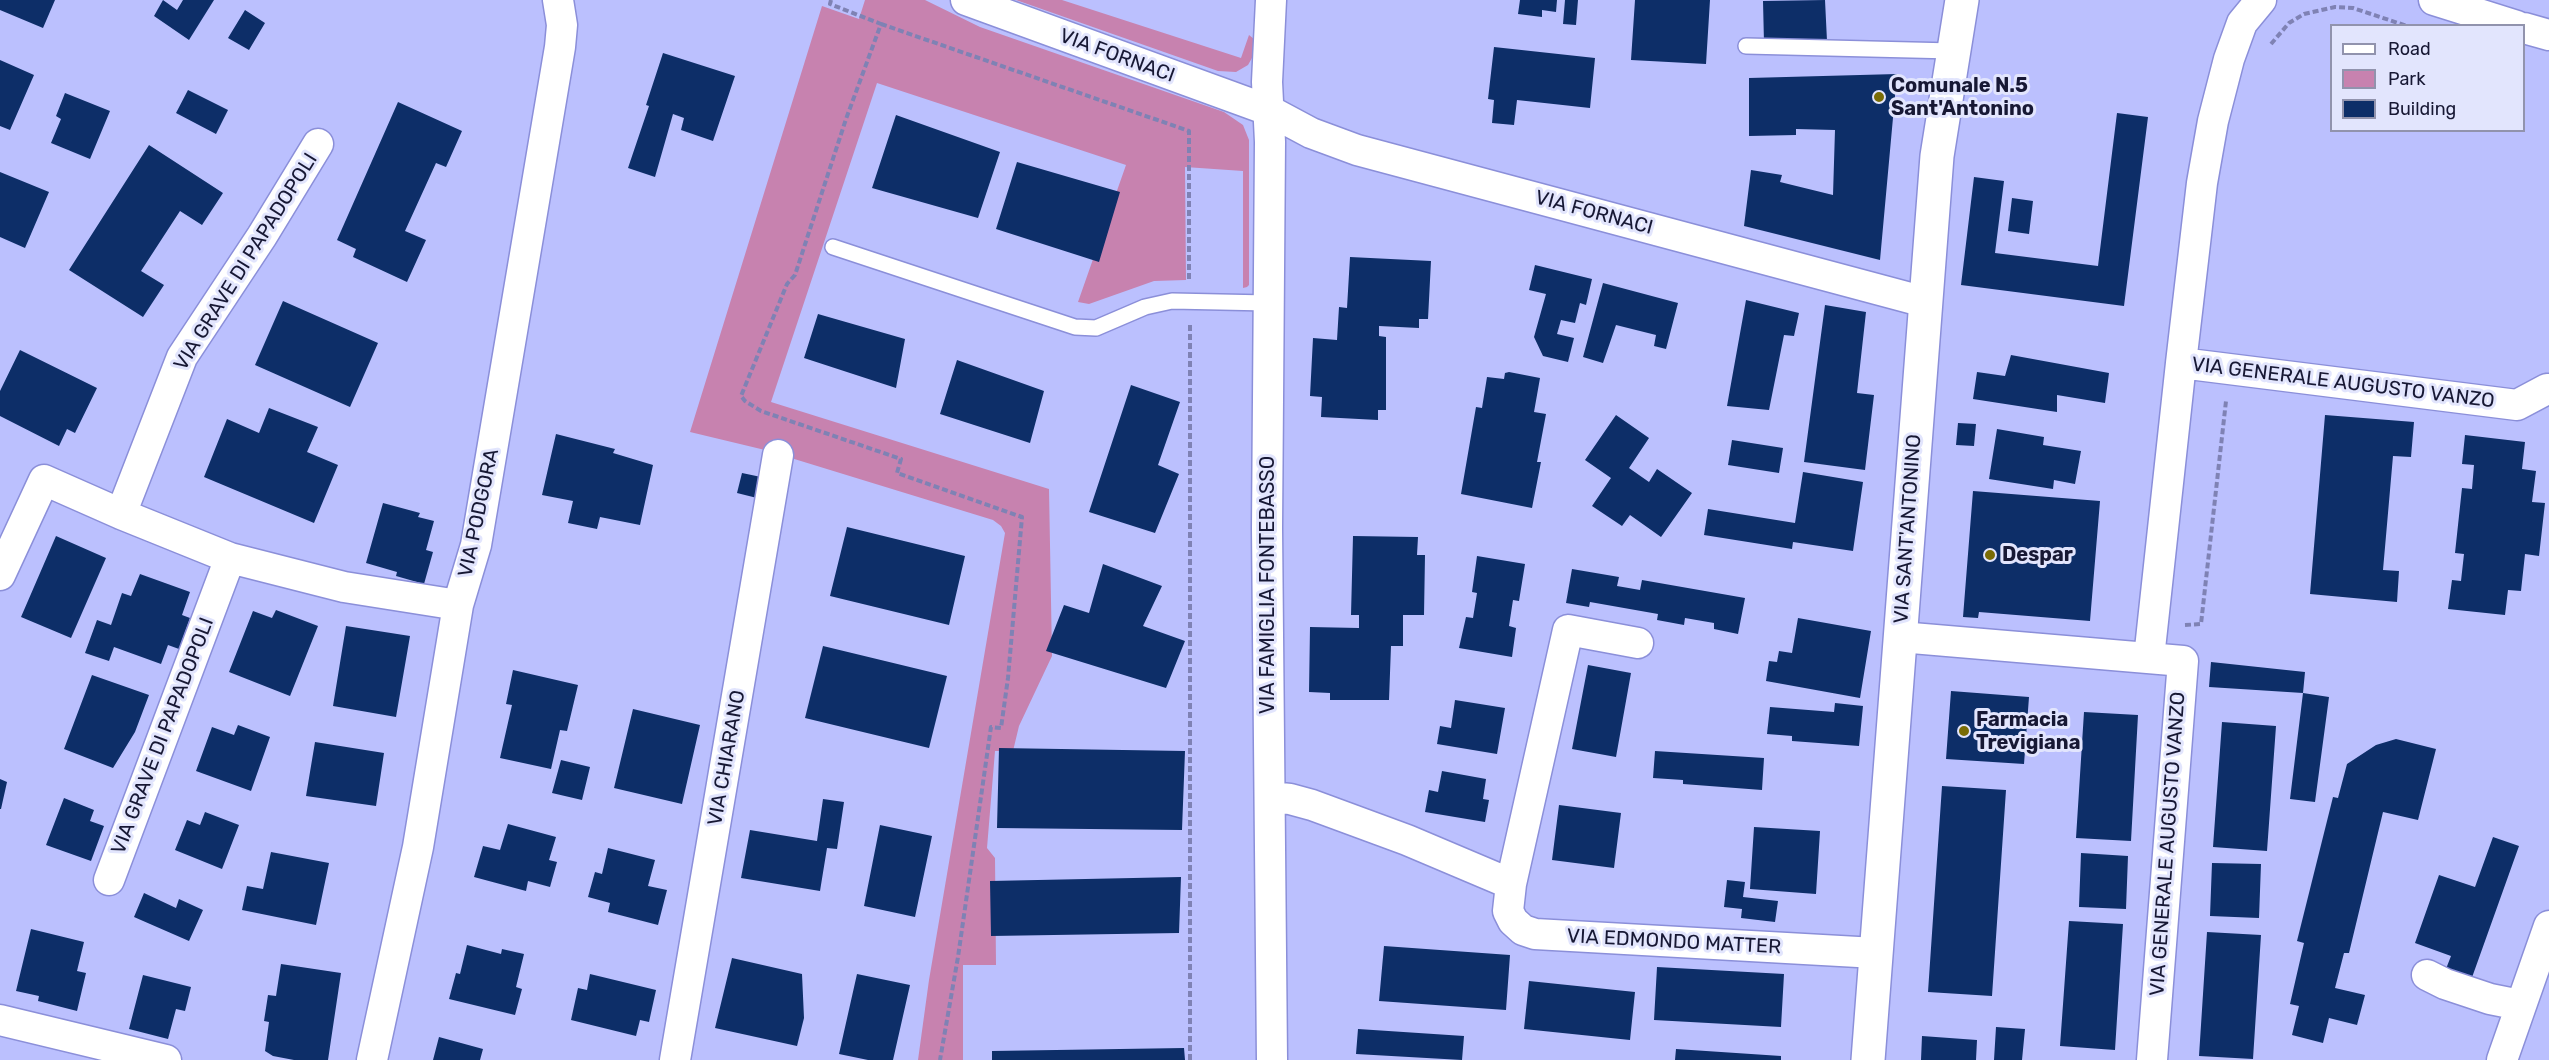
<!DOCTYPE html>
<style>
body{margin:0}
#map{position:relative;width:2549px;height:1060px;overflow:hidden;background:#bbc0fe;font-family:Rubik,sans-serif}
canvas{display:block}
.legend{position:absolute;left:2330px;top:24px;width:195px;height:108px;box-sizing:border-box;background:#e2e5fd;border:2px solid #9193ad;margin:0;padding:8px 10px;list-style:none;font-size:18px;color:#171834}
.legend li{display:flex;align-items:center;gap:12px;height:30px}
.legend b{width:30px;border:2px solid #9193ad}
</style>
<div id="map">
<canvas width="2549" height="1060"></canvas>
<ul class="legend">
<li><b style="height:8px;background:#fff"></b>Road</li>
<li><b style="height:16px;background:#c782af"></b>Park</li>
<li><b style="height:16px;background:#0d2e68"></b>Building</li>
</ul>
</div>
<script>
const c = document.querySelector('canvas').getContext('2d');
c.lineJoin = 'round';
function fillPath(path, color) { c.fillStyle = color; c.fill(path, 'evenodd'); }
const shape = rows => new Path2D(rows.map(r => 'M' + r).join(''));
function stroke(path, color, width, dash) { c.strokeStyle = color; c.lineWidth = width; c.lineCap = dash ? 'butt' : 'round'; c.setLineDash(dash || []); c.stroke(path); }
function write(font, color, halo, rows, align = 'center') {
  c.font = font + ' Rubik,sans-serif'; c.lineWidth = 6; c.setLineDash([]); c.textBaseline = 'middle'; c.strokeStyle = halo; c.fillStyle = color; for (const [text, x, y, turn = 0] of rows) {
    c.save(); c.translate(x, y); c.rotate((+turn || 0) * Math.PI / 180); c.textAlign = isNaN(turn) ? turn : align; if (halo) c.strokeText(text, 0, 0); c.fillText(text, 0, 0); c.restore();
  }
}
const green = shape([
 [865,0,925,0,980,27,1224,112,1243,125,1249,140,1249,285,1247,287,1243,288,1243,171,1185,167,1186,280,1154,281,1089,304,1078,302,1126,165,877,83,771,402,1049,489,1052,656,1019,726,1013,751,995,751,987,848,995,858,996,965,963,965,963,1060,918,1060,929,980,1005,533,1001,526,993,520,765,450,690,432,822,6,859,19],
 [1016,0,1062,0,1241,58,1249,35,1254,39,1252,58,1248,65,1236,72,1218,71]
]);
const building = shape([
 [0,0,55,0,43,28,0,10],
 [163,0,177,10,183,0,214,0,189,40,154,16],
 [1520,0,1557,0,1556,12,1542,10,1542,17,1518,14],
 [1565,0,1578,0,1576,25,1563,24],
 [1635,0,1710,0,1706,64,1631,60],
 [1825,0,1827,41,1764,43,1763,1],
 [245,10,265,23,249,50,228,38],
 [1494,47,1595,58,1590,108,1517,100,1514,125,1492,123,1494,100,1488,99],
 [663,53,735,76,713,141,681,130,684,118,673,114,655,177,628,168,649,106,646,105],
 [0,60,34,75,10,130,0,126],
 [1897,74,1880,260,1744,226,1751,170,1782,175,1780,182,1833,195,1835,130,1796,129,1796,135,1749,136,1749,78],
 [188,90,228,110,216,134,176,113],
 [65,93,110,111,90,159,51,143,61,119,56,116],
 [398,102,462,131,446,167,436,163,405,231,426,240,407,282,353,257,356,249,337,240],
 [2117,113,2148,117,2124,306,1961,285,1974,177,2004,181,1995,253,2098,266],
 [896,115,1000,152,978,218,872,188],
 [149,145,223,193,202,225,180,211,141,271,164,285,143,317,69,270],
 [1017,162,1120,192,1099,262,996,229],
 [0,172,49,192,25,248,0,237],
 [2012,198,2033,201,2029,234,2008,231],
 [1350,257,1431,261,1428,319,1419,319,1419,328,1379,326,1379,336,1386,337,1386,410,1378,410,1378,420,1321,417,1322,397,1310,396,1313,338,1337,340,1339,307,1347,308],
 [1535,265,1592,279,1586,305,1580,303,1575,323,1561,320,1557,334,1574,338,1568,362,1543,356,1534,337,1546,294,1529,290],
 [1603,283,1678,303,1666,349,1654,346,1656,335,1616,325,1603,363,1583,357],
 [1746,300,1799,313,1794,336,1784,335,1769,410,1727,406],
 [283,301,378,343,350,407,255,365],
 [1825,305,1866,312,1857,393,1874,395,1865,470,1804,462],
 [818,314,905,339,896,388,804,358],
 [20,350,97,388,75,433,67,429,59,446,0,416,0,391],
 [2011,355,2109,373,2105,403,2057,395,2057,412,1973,399,1977,372,2005,376],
 [957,360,1044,391,1030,443,940,414],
 [1509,372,1540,378,1534,412,1546,414,1537,462,1541,462,1532,508,1461,494,1476,407,1482,408,1487,377,1504,379,1505,373],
 [1131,385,1180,402,1158,465,1179,474,1155,533,1089,512],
 [269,408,318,427,307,452,338,465,314,523,204,477,227,419,259,433],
 [1616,415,1649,438,1629,468,1649,482,1657,469,1692,493,1661,537,1630,515,1622,526,1592,506,1611,478,1585,460],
 [2325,415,2414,422,2411,457,2393,456,2383,570,2399,571,2397,602,2310,594],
 [1958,423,1976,424,1974,446,1956,445],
 [1997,429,2044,437,2043,445,2081,451,2075,484,2054,480,2053,489,1989,479],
 [556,434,615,449,613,453,653,465,640,525,600,517,597,529,568,523,573,501,542,495],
 [2465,435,2525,442,2522,469,2536,471,2532,502,2545,503,2539,556,2525,554,2521,591,2508,590,2505,615,2448,609,2452,580,2461,581,2464,554,2455,553,2462,488,2472,489,2474,465,2462,464],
 [1732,440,1783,448,1779,473,1728,465],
 [1803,472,1863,482,1853,551,1793,542,1792,549,1704,535,1708,509,1795,523],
 [742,473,761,477,757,498,737,493],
 [1973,491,2100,501,2090,621,1979,612,1978,618,1963,617],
 [383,503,420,513,418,517,434,521,426,550,433,552,424,584,396,576,397,572,366,563],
 [847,527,965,556,949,625,830,596],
 [56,536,106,558,71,638,21,617],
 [1353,536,1418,537,1417,555,1425,555,1424,615,1403,615,1403,646,1391,646,1389,700,1330,700,1330,693,1309,692,1310,627,1359,628,1359,615,1351,615],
 [1477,556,1525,564,1519,601,1513,600,1509,626,1516,628,1512,657,1459,648,1466,617,1473,618,1477,593,1472,592],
 [1103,564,1162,586,1143,626,1185,641,1166,688,1046,651,1064,605,1089,613],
 [1572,569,1619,577,1617,586,1640,590,1642,580,1745,598,1738,634,1714,629,1714,623,1685,618,1684,625,1657,620,1658,614,1590,602,1589,607,1566,603],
 [140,574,190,592,182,615,190,618,179,649,168,645,161,664,114,647,109,661,85,653,97,620,111,625,122,593,131,596],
 [276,610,318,626,290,696,229,672,253,611,272,618],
 [1798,618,1871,631,1860,698,1766,681,1769,661,1777,662,1779,651,1792,653],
 [346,626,410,636,396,717,333,706],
 [823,646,947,676,929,748,805,718],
 [2211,662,2305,672,2303,693,2209,687],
 [1588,665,1631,673,1616,757,1572,749],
 [513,670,578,685,567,731,560,730,551,769,500,758,512,705,506,704],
 [92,675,149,695,135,732,113,768,64,749],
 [1951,691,2029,697,2024,764,1946,759],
 [2303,693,2329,697,2315,802,2290,799],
 [1455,700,1505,708,1497,754,1437,744,1440,726,1451,728],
 [1835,703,1863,706,1859,746,1792,741,1792,736,1767,734,1770,707,1834,712],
 [633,709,700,725,682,804,614,788],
 [2084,712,2138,715,2131,841,2076,838],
 [2222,722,2276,726,2267,851,2213,847],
 [238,725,270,737,251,791,196,771,212,727,234,735],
 [2396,739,2436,749,2418,820,2383,812,2349,953,2344,953,2335,988,2365,995,2357,1025,2329,1018,2323,1043,2292,1035,2299,1006,2290,1004,2304,943,2297,941,2333,797,2338,798,2347,764,2376,745],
 [315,742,384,753,376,806,306,796],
 [999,748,1185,751,1182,830,997,828],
 [1655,751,1764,758,1762,790,1683,784,1683,780,1653,778],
 [561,760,590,767,582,800,552,793],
 [1442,771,1486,779,1483,799,1489,800,1485,822,1425,812,1429,790,1438,792],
 [0,779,7,782,1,809,0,809],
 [1942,786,2006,790,1992,996,1928,992],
 [64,798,94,810,90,821,104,826,91,861,46,845],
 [823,799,844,802,837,849,827,848,820,891,741,878,750,830,817,841],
 [1559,805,1621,813,1614,868,1552,860],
 [205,812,239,825,222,869,175,850,187,820,200,825],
 [508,824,556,837,549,860,557,862,550,887,528,881,526,891,474,877,483,846,500,850],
 [880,825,932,836,915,917,864,906],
 [1754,827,1820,831,1816,894,1750,889],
 [2493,837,2519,846,2470,983,2444,974,2451,956,2415,943,2439,875,2475,887],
 [608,848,655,860,648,886,667,890,658,925,608,912,610,903,588,897,595,872,602,874],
 [271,852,329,863,316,925,242,910,247,886,263,889],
 [2081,853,2128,856,2126,909,2079,907],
 [2212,863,2261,864,2259,918,2210,916],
 [1181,877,1179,933,991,936,990,881],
 [1727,880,1745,882,1743,897,1778,901,1775,922,1741,918,1742,909,1724,907],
 [144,893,176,908,179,899,203,910,189,941,134,917],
 [2069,921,2123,924,2115,1050,2060,1046],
 [31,929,84,942,77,971,86,973,77,1011,38,1001,39,996,16,991],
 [2207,932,2261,935,2253,1059,2199,1056],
 [467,945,501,954,502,949,524,954,516,987,522,989,515,1015,449,999,456,973,460,974],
 [1384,946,1510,955,1506,1010,1379,1001],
 [732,958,802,974,804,1018,797,1046,715,1028],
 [281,964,341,973,328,1060,294,1060,273,1056,265,1051,269,1022,264,1021,268,995,276,996],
 [1657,967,1784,974,1781,1027,1654,1020],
 [590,974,656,990,649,1022,640,1020,636,1036,571,1020,578,988,587,990],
 [857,974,910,985,893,1060,868,1060,839,1054],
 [143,975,191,987,185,1011,176,1009,168,1039,129,1029],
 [1529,981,1635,992,1630,1040,1524,1029],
 [1996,1027,2025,1029,2022,1060,1994,1060],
 [1358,1029,1464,1036,1462,1060,1356,1054],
 [1922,1036,1977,1040,1976,1060,1921,1060],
 [439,1037,483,1049,480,1060,433,1060],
 [1184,1048,1185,1060,992,1060,992,1051],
 [1676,1049,1781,1056,1781,1060,1675,1060]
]);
const path = shape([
 [831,0,830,4,881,24,846,119,795,275,787,284,741,396,745,401,761,411,901,459,897,473,1022,517,1008,678,1001,728,991,727,958,957,940,1060],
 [881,24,1189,131,1189,279],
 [2271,44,2289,23,2304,14,2335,7,2353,8,2407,26],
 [1190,325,1190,1060],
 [2185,625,2201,624,2226,401]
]);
const service = shape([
 [1746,46,1953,51],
 [833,247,1075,327,1096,328,1145,307,1172,301,1268,303]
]);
const minor = shape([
 [966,0,1268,110,1311,133,1357,150,1925,302],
 [1271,0,1267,82,1270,142,1267,528,1272,1060],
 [2434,0,2517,26],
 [2524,28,2549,35],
 [2181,363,2202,183,2213,121,2229,59,2242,23,2261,0],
 [121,514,182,357,262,236,318,144],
 [0,575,44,480,121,514,230,558,344,587,458,605],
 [1900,637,2183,661,2152,1060],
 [2149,658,2181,363,2517,405,2547,389],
 [1270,797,1290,799,1312,805,1407,840,1511,884,1508,911,1513,921,1523,930,1535,934,1876,953],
 [109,880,230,558],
 [1511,884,1568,630,1638,643],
 [2427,975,2445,984,2490,999,2520,1005],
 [0,1020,166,1060],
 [372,1060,418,847,458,605,476,545,560,47,562,25,558,0],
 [675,1060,778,455],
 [2502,1060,2549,926]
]);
const tertiary = shape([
 [1868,1060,1937,156,1962,0]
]);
const markers = [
 [1879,97,6,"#796c06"],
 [1990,555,6,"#796c06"],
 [1964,731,6,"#796c06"]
];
const streetNames = [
 ["VIA FORNACI",1117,56,20],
 ["VIA FORNACI",1594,213,15],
 ["VIA GRAVE DI PAPADOPOLI",246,262,-58],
 ["VIA GENERALE AUGUSTO VANZO",2343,383,7],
 ["VIA PODGORA",479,513,-78],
 ["VIA SANT'ANTONINO",1908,529,-86],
 ["VIA FAMIGLIA FONTEBASSO",1268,585,-90],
 ["VIA GRAVE DI PAPADOPOLI",163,736,-69],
 ["VIA CHIARANO",727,758,-80],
 ["VIA GENERALE AUGUSTO VANZO",2168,844,-86],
 ["VIA EDMONDO MATTER",1674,942,3]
];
const poiNames = [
 ["Comunale N.5",1891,86],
 ["Sant'Antonino",1891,109],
 ["Despar",2002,555],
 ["Farmacia",1976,720],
 ["Trevigiana",1976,743]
];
fillPath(green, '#c782af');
fillPath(building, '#0d2e68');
stroke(service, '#8b8fd9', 18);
stroke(minor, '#8b8fd9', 33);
stroke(tertiary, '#8b8fd9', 36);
stroke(path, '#7f82b4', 4, [6, 3]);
stroke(service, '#fff', 15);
stroke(minor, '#fff', 30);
stroke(tertiary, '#fff', 33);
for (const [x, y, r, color] of markers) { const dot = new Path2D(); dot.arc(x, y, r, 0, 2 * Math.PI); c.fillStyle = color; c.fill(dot); stroke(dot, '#e2e5fd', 2); }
write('20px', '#171834', '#e2e5fd', streetNames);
write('bold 20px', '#171834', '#e2e5fd', poiNames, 'left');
</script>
